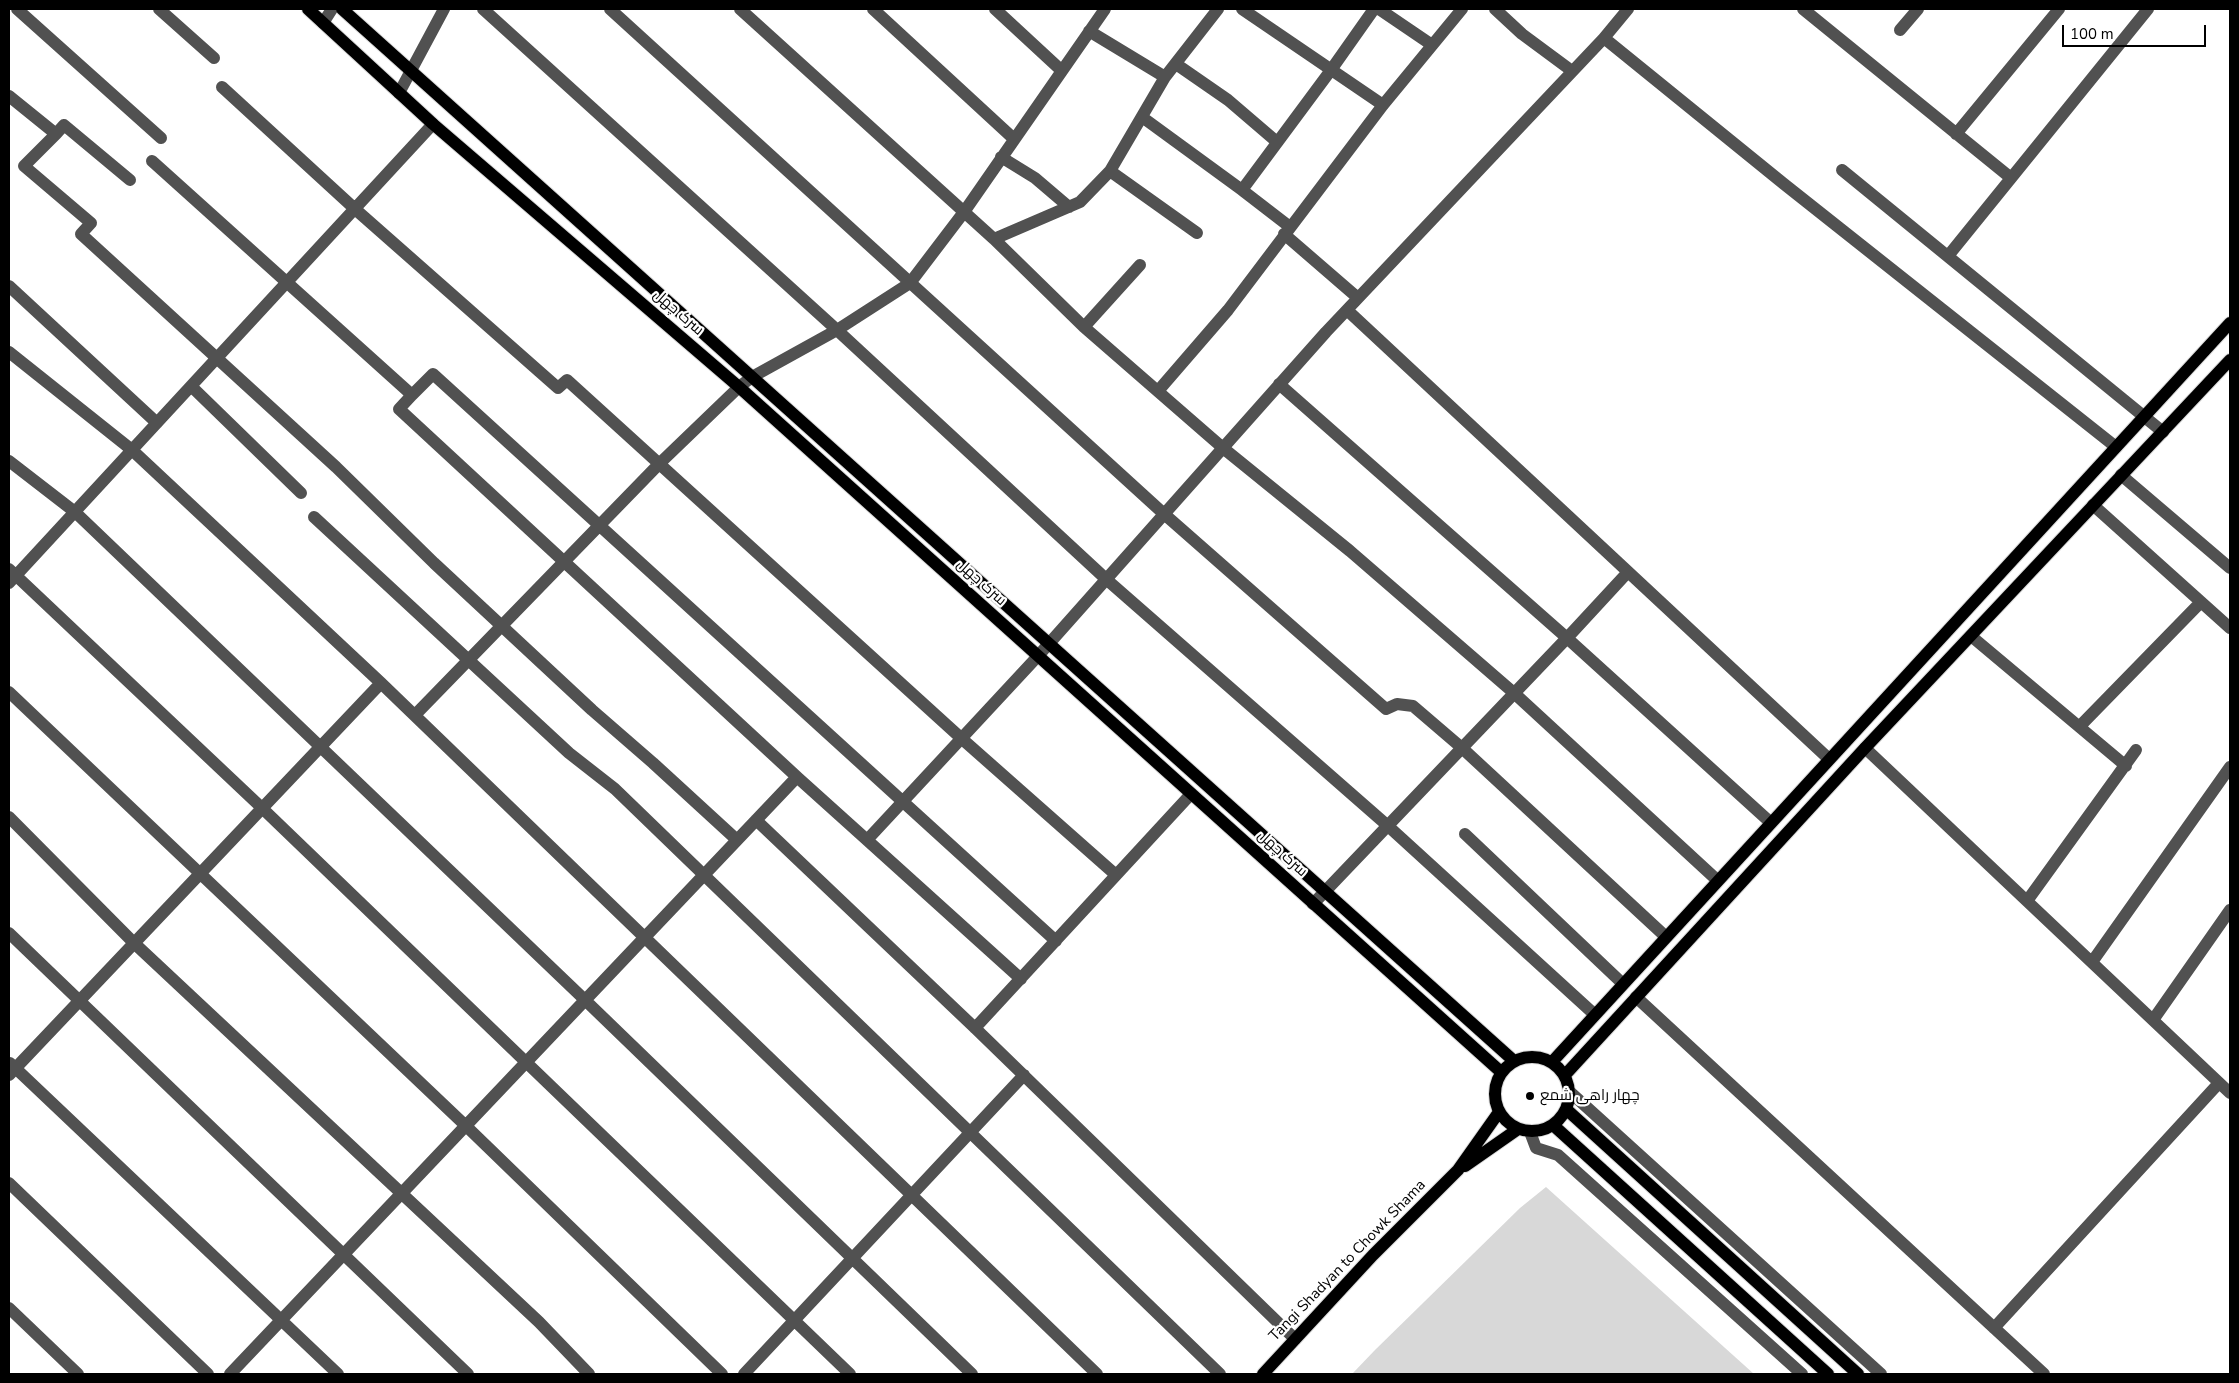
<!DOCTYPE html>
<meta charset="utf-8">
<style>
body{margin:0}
#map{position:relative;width:2239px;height:1383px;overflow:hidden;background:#fff;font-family:"Nunito Sans",sans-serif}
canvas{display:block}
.frame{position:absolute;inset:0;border:10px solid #000;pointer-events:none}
.scale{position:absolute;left:2062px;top:25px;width:144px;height:22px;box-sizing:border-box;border:2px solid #000;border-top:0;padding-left:6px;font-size:15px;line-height:18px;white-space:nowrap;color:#000;-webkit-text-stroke:4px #fff;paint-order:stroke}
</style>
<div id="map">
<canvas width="2239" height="1383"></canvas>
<div class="frame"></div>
<div class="scale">100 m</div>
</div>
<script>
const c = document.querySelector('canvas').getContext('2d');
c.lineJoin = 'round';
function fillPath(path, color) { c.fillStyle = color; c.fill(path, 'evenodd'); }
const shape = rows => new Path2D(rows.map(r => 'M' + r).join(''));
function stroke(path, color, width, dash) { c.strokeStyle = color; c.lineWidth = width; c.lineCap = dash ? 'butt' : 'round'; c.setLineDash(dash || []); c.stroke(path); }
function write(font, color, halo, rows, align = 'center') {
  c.font = font + ' "Nunito Sans",Cairo,sans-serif'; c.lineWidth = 4.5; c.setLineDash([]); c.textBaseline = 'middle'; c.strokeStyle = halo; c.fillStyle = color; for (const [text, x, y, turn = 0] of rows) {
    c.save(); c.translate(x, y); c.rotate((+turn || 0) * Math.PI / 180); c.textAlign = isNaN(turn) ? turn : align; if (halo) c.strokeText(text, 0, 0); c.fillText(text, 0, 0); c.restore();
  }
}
const green = shape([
 [1546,1187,1754,1374,1352,1374,1375,1350,1520,1208]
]);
const minor = shape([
 [17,9,161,138],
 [159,9,214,58],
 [483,9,837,330,1106,579,1388,826,1594,1014],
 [610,9,1163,513,1386,709,1397,704,1413,706,1462,748,1665,936],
 [740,9,994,239,1084,327,1223,448,1350,551,1514,693,1717,880],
 [873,9,1014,139],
 [995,9,1062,71],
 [1242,9,1383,105],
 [1379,9,1432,45],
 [1495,9,1522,34,1572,71],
 [1803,9,2011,178],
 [323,23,332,9],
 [1900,30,1918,9],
 [1089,31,1165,77],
 [1604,38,1784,184,2116,447],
 [1176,64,1228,100,1277,142],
 [222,87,355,209,558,388,567,380,961,738,1116,875],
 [399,93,444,9],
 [9,96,56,134,24,166,91,223,81,234,336,467,434,563,592,710,653,763,737,840],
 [1142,117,1242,190,1331,70,1374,9],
 [56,134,64,125,130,180],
 [1956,134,2059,9],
 [1001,157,1035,178,1069,207],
 [152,161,412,395,399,409,797,777],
 [1842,170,2163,432],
 [1110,171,1197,233],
 [1242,190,1290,227],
 [1284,234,1358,298],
 [994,239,1080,202,1110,171,1165,77,1218,9],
 [1948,256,2148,9],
 [9,286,157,423],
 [1347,310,1829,759],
 [1084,327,1140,265],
 [9,352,132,450,381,683,1097,1374],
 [1279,384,1567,638,1770,822],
 [191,386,301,493],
 [1158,391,1228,310,1383,105,1462,9],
 [412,395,433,374,1056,941],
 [9,461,75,512,585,1000,972,1374],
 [2121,475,2230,568],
 [2093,505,2230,628],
 [314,517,569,753,615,789,1220,1374],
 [9,569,262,808,850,1374],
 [9,583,433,124],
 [1971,636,2126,766],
 [9,692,466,1126,722,1374],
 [415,715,660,463,739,387,752,377,837,330,910,283,964,212,1105,9],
 [2080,726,2201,602],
 [1865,748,2230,1093],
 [9,817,134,943,539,1322,589,1374],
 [756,820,975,1028,1295,1339],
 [1465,834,1622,983],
 [867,840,1021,979],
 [2027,901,2136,750],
 [1313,904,1567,638,1628,572],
 [9,933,468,1374],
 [2092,962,2230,767],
 [1636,997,2044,1374],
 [2153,1020,2230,910],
 [975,1028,1191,794],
 [10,1063,338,1374],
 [9,1075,381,683],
 [1570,1092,1881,1374],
 [1530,1132,1536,1148,1558,1155,1802,1374],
 [9,1183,208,1374],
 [9,1308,78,1374],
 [1994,1328,2219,1083],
 [230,1374,797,777,867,840,1038,656,1326,332,1604,38,1628,9],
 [744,1374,1024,1075]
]);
const major = shape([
 [308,9,433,124,739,387,1501,1072],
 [342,9,1514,1061],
 '1495 1094a37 37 0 1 1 74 0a37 37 0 1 1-74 0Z',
 [1552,1062,2230,323],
 [1565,1075,1865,748,2230,360],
 [1566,1109,1858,1374],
 [1553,1125,1828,1374],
 [1465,1166,1518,1129],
 [1263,1374,1373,1255,1458,1170,1499,1112]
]);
const markers = [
 [1530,1096,5,"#000"]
];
const streetNames = [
 ["سرک چهل",678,313,41],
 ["سرک چهل",981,583,42],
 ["سرک چهل",1282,854,42],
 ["Tangi Shadyan to Chowk Shama",1348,1261,-46]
];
const poiNames = [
 ["چهار راهی شمع",1540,1096]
];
fillPath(green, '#d8d8d8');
stroke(major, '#dbdbdb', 14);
stroke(minor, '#515151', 12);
stroke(major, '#000', 12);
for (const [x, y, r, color] of markers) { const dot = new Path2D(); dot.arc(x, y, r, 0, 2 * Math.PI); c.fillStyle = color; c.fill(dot); stroke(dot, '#fff', 2); }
write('15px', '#000', '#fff', streetNames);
write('15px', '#000', '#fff', poiNames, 'left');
</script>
